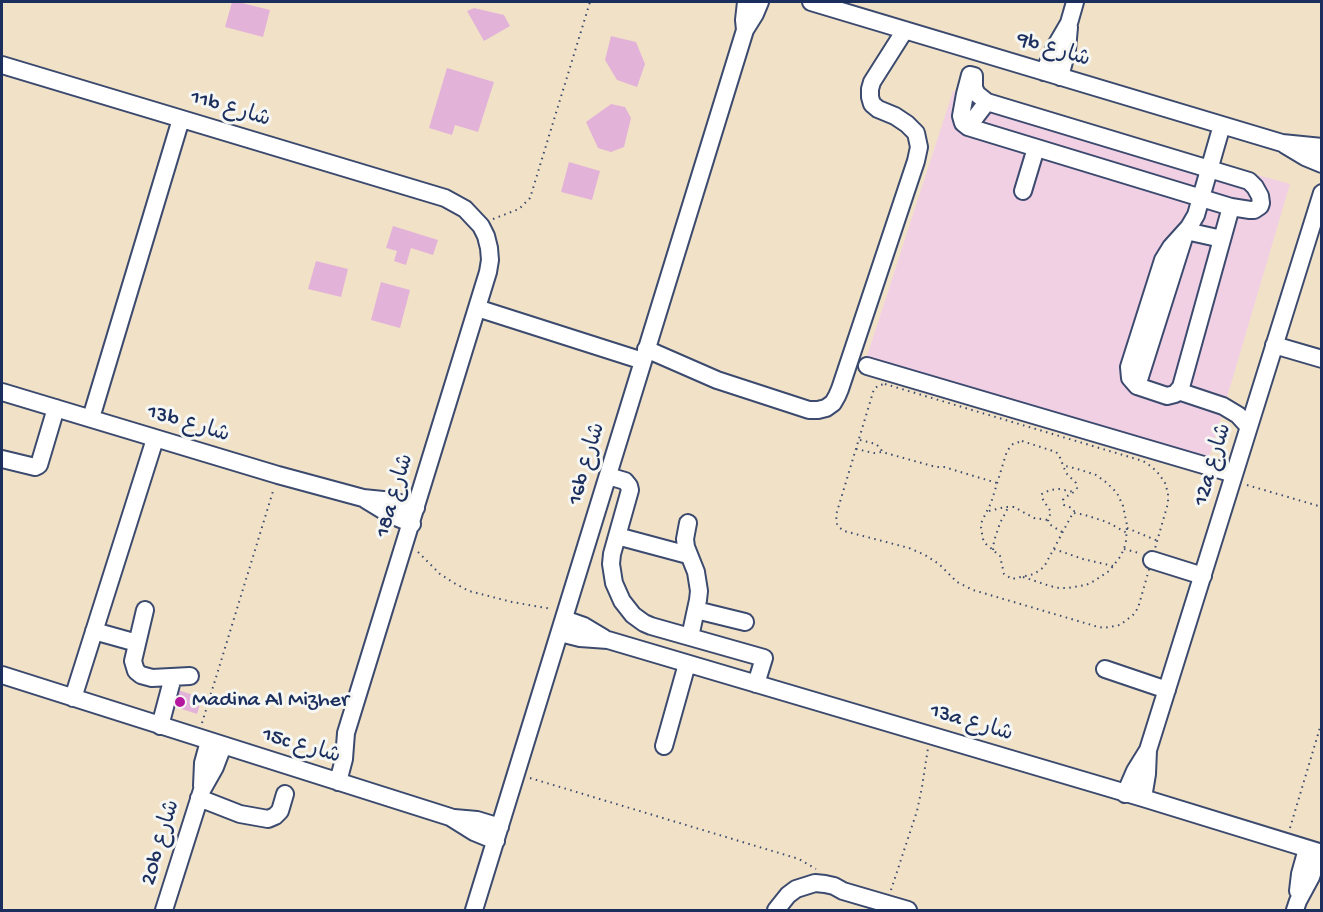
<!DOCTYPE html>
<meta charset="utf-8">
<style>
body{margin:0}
#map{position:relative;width:1323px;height:912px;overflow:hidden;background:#f1e2c7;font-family:"Gochi Hand",sans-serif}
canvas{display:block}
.frame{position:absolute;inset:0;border:3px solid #1b2f5e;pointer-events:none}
</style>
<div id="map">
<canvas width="1323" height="912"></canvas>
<div class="frame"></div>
</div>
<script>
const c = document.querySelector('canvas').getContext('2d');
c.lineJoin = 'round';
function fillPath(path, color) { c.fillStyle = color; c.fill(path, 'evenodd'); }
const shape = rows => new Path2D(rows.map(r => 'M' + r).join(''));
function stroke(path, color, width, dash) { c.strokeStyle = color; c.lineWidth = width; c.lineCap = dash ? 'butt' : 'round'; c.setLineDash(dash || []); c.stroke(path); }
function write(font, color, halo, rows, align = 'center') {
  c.font = font + ' "Gochi Hand","Playpen Sans Arabic",sans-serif'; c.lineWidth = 6; c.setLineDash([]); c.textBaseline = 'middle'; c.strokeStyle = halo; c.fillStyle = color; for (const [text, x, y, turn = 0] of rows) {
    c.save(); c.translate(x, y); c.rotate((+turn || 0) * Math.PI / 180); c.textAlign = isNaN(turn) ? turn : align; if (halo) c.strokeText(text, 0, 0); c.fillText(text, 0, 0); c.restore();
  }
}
const built = shape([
 [953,91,1290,184,1207,465,866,359]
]);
const building = shape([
 [232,2,238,2,270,10,263,37,225,27],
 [474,8,504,15,510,26,484,41,467,11],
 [611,36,636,42,645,64,637,87,617,80,605,60],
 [447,68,494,82,478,132,455,125,452,135,429,128],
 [611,104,625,107,631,118,624,147,611,152,598,148,586,122],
 [569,162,600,171,592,200,561,192],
 [393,226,438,240,433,255,411,248,406,265,394,261,397,251,386,248],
 [316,261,348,269,341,297,308,289],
 [381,282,410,290,400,328,371,320],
 [178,690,202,698,197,714,173,706]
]);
const path = shape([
 [493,219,519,209,530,198,590,2],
 [885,384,1143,461,1152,467,1159,474,1165,483,1168,493,1168,503,1138,608,1133,615,1120,625,1104,628,1095,626,973,590,957,582,939,564,925,555,909,548,844,531,840,528,837,524,836,515,874,389,879,385,885,384],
 [860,440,876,444,881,449,882,452],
 [1022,441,1056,452,1059,455,1066,473,1076,483,1077,488,1074,492,1064,498,1063,500,1064,505,1072,508,1074,511,1044,567,1034,574,1012,579,1004,574,1000,556,986,544,983,539,981,528,982,521,991,503,1007,451,1013,444,1022,441],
 [856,449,874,453,882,452,936,467,944,467,997,483],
 [1247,485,1322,507],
 [989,511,1005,507,1014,507,1034,518,1048,520],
 [1074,513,1085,515,1107,522,1127,533],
 [1127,528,1158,541],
 [1062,532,1049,524,1048,520,1051,512,1042,498,1042,494,1050,490,1059,489,1074,492],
 [1054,549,1083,559,1113,566],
 [1124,549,1139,553],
 [993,550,994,541,1000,523,1009,506],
 [418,552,440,574,454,583,469,591,512,602,552,609],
 [1023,577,1050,586,1059,588,1068,588,1086,585,1094,581,1109,571,1120,557,1124,549,1126,541,1127,525,1123,506,1117,493,1107,483,1096,475,1081,470,1062,465],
 [202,723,274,488],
 [530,778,799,859,816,869],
 [1290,828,1322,721],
 [891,890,917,811,922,787,928,748]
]);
const minor = shape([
 [811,2,1282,143,1322,147],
 [745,30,744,20,746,2],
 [2,65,445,198,465,209,481,226,486,236,489,248,490,260,488,272,346,733,344,759,338,782],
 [1044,72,1055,47,1069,23,1075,2],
 [970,75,974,76,974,88,977,94,987,102,1249,181,1255,187,1260,196,1261,203,1260,206,1254,210,1250,210,1231,207,968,127,963,123,961,116,965,94,970,75],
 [1060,77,1067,50,1069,27],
 [1222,125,1196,215,1189,227,1171,247,1163,260,1129,367,1130,378,1137,386,1167,396,1175,394,1181,387,1231,207],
 [968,127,987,102],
 [1285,145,1305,157,1322,164],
 [1023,191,1036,148],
 [477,308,643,361],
 [1274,345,1322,359],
 [646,349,717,380,809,410,818,410,826,408,833,403,837,396,840,389,916,161,919,147,916,133,907,124,895,116,878,109,872,104,870,97,870,89,872,82,905,30],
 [867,366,1234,474],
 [1137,386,1186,231,1222,239],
 [1178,391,1223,406,1238,415,1249,427],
 [2,392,278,475,363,498,393,501,416,508],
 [91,418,181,119],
 [2,459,35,467,39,465,56,408],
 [608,476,625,481,629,486,630,490,612,554,611,564,614,583,622,601,633,615,644,623,651,626,764,658,756,684],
 [366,500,389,514,412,524],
 [688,523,685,539,686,547,696,572,699,591,698,600,690,637],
 [617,536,688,555],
 [1152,560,1203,576],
 [145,610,133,661,136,671,141,675,152,678,190,676],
 [696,610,745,622],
 [564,619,584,626,604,638],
 [94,631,137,643],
 [560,633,580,638,608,640,1143,798,1322,853],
 [1105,669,1167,690],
 [2,675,450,817,474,832,496,841],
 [73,698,155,439],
 [160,726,173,677],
 [664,746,687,664],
 [202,786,203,763,209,741],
 [1125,794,1135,771,1148,750],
 [199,798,240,814,268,819,275,816,280,811,285,794],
 [1143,798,1147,774,1148,750,1322,193],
 [454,818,477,820,500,827],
 [1298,891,1300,874,1307,849],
 [164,910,202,790,215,767,223,746],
 [474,910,745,30,755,14,760,2],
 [776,910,788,895,796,889,815,883,825,884,834,886,843,891,908,910],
 [1295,910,1298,901,1311,877,1319,853]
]);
const markers = [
 [180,702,6,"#b5179e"]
];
const streetNames = [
 ["9b شارع",1053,51,17],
 ["11b شارع",230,110,17],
 ["13b شارع",188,425,17],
 ["16b شارع",588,464,-73],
 ["12a شارع",1214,465,-73],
 ["18a شارع",396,496,-73],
 ["13a شارع",971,724,17],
 ["15c شارع",301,747,17],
 ["20b شارع",162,843,-73]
];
const poiNames = [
 ["Madina Al Mizher",192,702]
];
fillPath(built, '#f1d0e4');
fillPath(building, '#e3b2d9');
stroke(minor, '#3b4a6e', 20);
stroke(path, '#3b4a6e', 2, [1.5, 4.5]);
stroke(minor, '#fff', 16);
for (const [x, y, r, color] of markers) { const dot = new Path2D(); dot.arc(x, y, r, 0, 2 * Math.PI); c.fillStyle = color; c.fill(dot); stroke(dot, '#f6f6f2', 2); }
write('22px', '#1b2f5e', '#f6f6f2', streetNames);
write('22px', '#1b2f5e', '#f6f6f2', poiNames, 'left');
</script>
